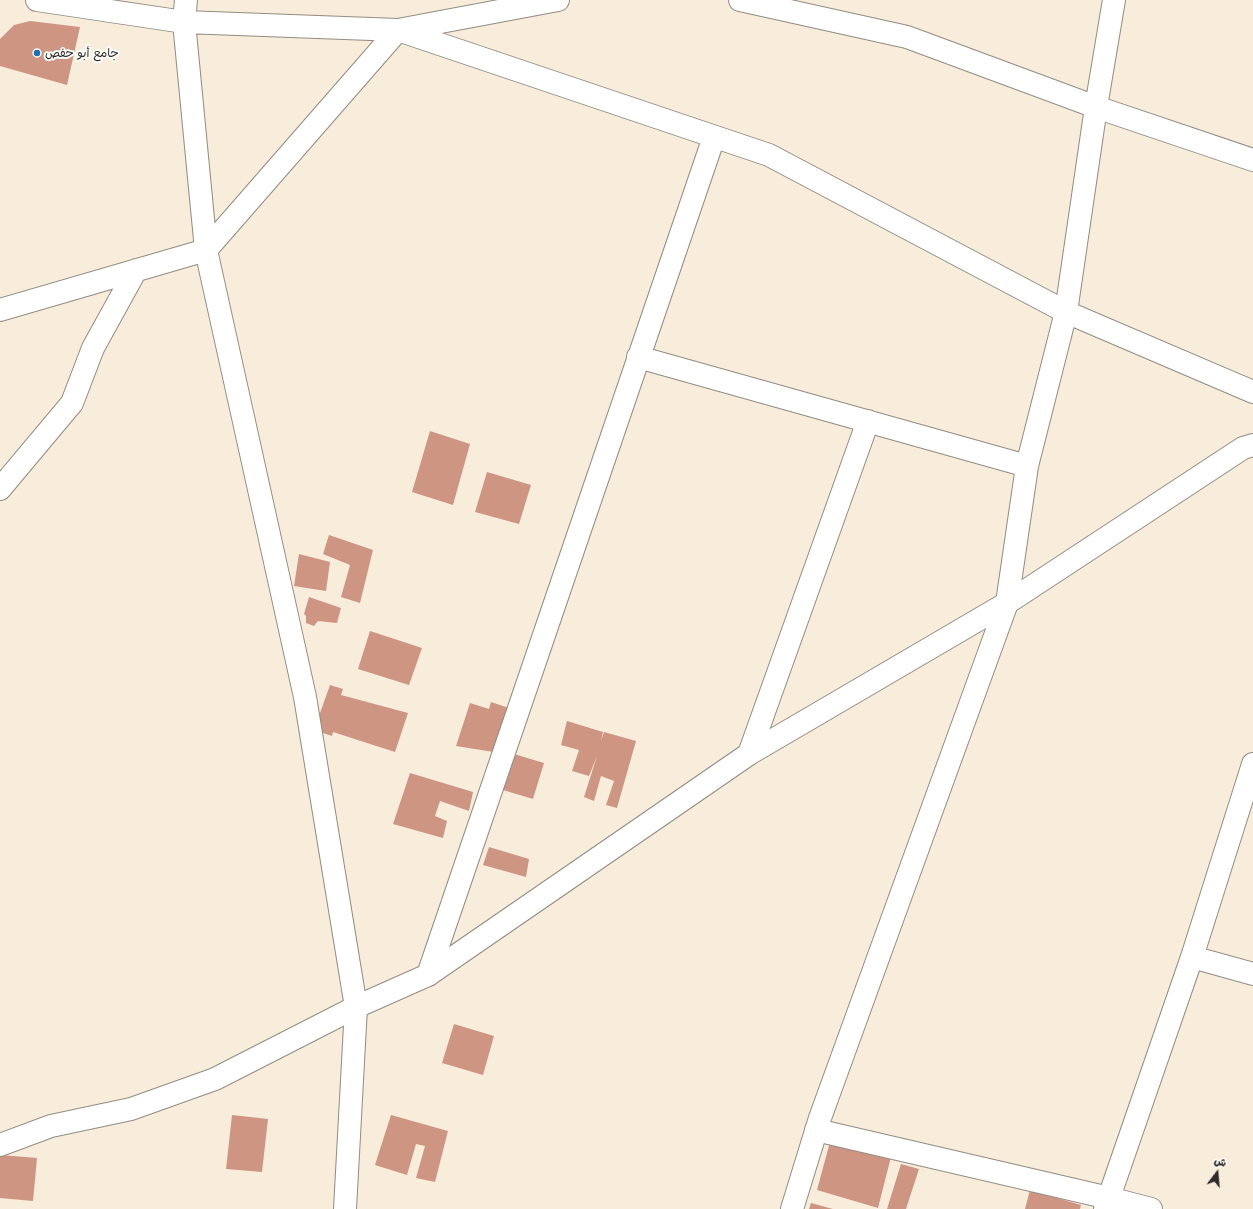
<!DOCTYPE html>
<meta charset="utf-8">
<style>
body{margin:0}
#map{position:relative;width:1253px;height:1209px;overflow:hidden;background:#f8ecda;font-family:Mali,"Playpen Sans Arabic",sans-serif}
canvas{display:block}
.north{position:absolute;left:1197px;top:1153px;width:40px;height:40px;-webkit-text-stroke:3px #fdfcf7;paint-order:stroke;rotate:16deg;font-size:11px;font-weight:700;line-height:16px;text-align:center;color:#2b2b2b}
.north::after{content:'';display:block;margin:auto;width:14px;height:18px;background:#2b2b2b;clip-path:polygon(50% 0,100% 100%,50% 72%,0 100%)}
</style>
<div id="map">
<canvas width="1253" height="1209"></canvas>
<div class="north">ش</div>
</div>
<script>
const c = document.querySelector('canvas').getContext('2d');
c.lineJoin = 'round';
function fillPath(path, color) { c.fillStyle = color; c.fill(path, 'evenodd'); }
const shape = rows => new Path2D(rows.map(r => 'M' + r).join(''));
function stroke(path, color, width, dash) { c.strokeStyle = color; c.lineWidth = width; c.lineCap = dash ? 'butt' : 'round'; c.setLineDash(dash || []); c.stroke(path); }
function write(font, color, halo, rows, align = 'center') {
  c.font = font + ' Mali,"Playpen Sans Arabic",sans-serif'; c.lineWidth = 4; c.setLineDash([]); c.textBaseline = 'middle'; c.strokeStyle = halo; c.fillStyle = color; for (const [text, x, y, turn = 0] of rows) {
    c.save(); c.translate(x, y); c.rotate((+turn || 0) * Math.PI / 180); c.textAlign = isNaN(turn) ? turn : align; if (halo) c.strokeText(text, 0, 0); c.fillText(text, 0, 0); c.restore();
  }
}
const building = shape([
 [30,21,80,27,67,85,0,66,0,39,14,25],
 [430,431,470,444,453,505,412,492],
 [487,472,531,485,519,524,475,512],
 [329,535,373,550,360,603,341,597,350,565,323,554],
 [299,554,330,562,326,591,294,586],
 [309,597,341,608,337,623,318,621,314,626,306,623,306,616,304,614],
 [370,631,422,648,409,685,358,669],
 [330,685,343,689,341,695,408,713,395,752,333,732,332,736,314,730],
 [491,702,512,709,500,753,456,746,470,703,489,709],
 [567,721,603,732,601,741,604,732,636,741,617,808,606,805,614,781,601,776,594,801,584,797,597,756,589,776,572,771,579,750,561,745],
 [514,754,544,763,533,799,503,790],
 [410,773,473,792,469,811,440,801,435,816,447,821,443,838,393,824],
 [489,847,529,859,526,877,483,865],
 [454,1024,494,1036,483,1075,442,1063],
 [232,1115,268,1119,262,1172,226,1169],
 [391,1115,448,1131,435,1182,416,1178,425,1146,416,1144,407,1175,375,1165],
 [830,1142,891,1157,878,1208,817,1190],
 [0,1155,37,1158,33,1201,0,1198],
 [901,1164,919,1169,906,1209,887,1209],
 [1030,1190,1081,1205,1080,1209,1025,1209],
 [811,1203,833,1209,809,1209]
]);
const street = shape([
 [37,0,184,22,398,30,769,155,1066,312,1253,392],
 [186,0,184,22,206,250,305,697,356,1007,345,1209],
 [740,0,907,37,1096,107,1253,160],
 [0,310,206,250,398,30,558,0],
 [638,357,1027,466],
 [0,489,72,403,93,348,136,270],
 [749,754,868,421],
 [1192,957,1253,974],
 [428,975,714,137],
 [816,1130,1109,1198,1151,1209],
 [792,1209,820,1118,1007,603,1027,466,1066,312,1096,107,1114,0],
 [1105,1209,1192,957,1253,764]
]);
const secondary = shape([
 [0,1145,51,1126,131,1109,215,1079,356,1007,428,975,749,754,1007,603,1243,448,1253,445]
]);
const markers = [
 [37,53,4,"#1f6fb2"]
];
const poiNames = [
 ["جامع أبو حفص",45,53]
];
fillPath(building, '#ce9583');
stroke(street, '#928c82', 24);
stroke(secondary, '#928c82', 24);
stroke(street, '#fff', 22);
stroke(secondary, '#fff', 22);
for (const [x, y, r, color] of markers) { const dot = new Path2D(); dot.arc(x, y, r, 0, 2 * Math.PI); c.fillStyle = color; c.fill(dot); stroke(dot, '#fdfcf7', 1.5); }
write('12px', '#2b2b2b', '#fdfcf7', poiNames, 'left');
</script>
